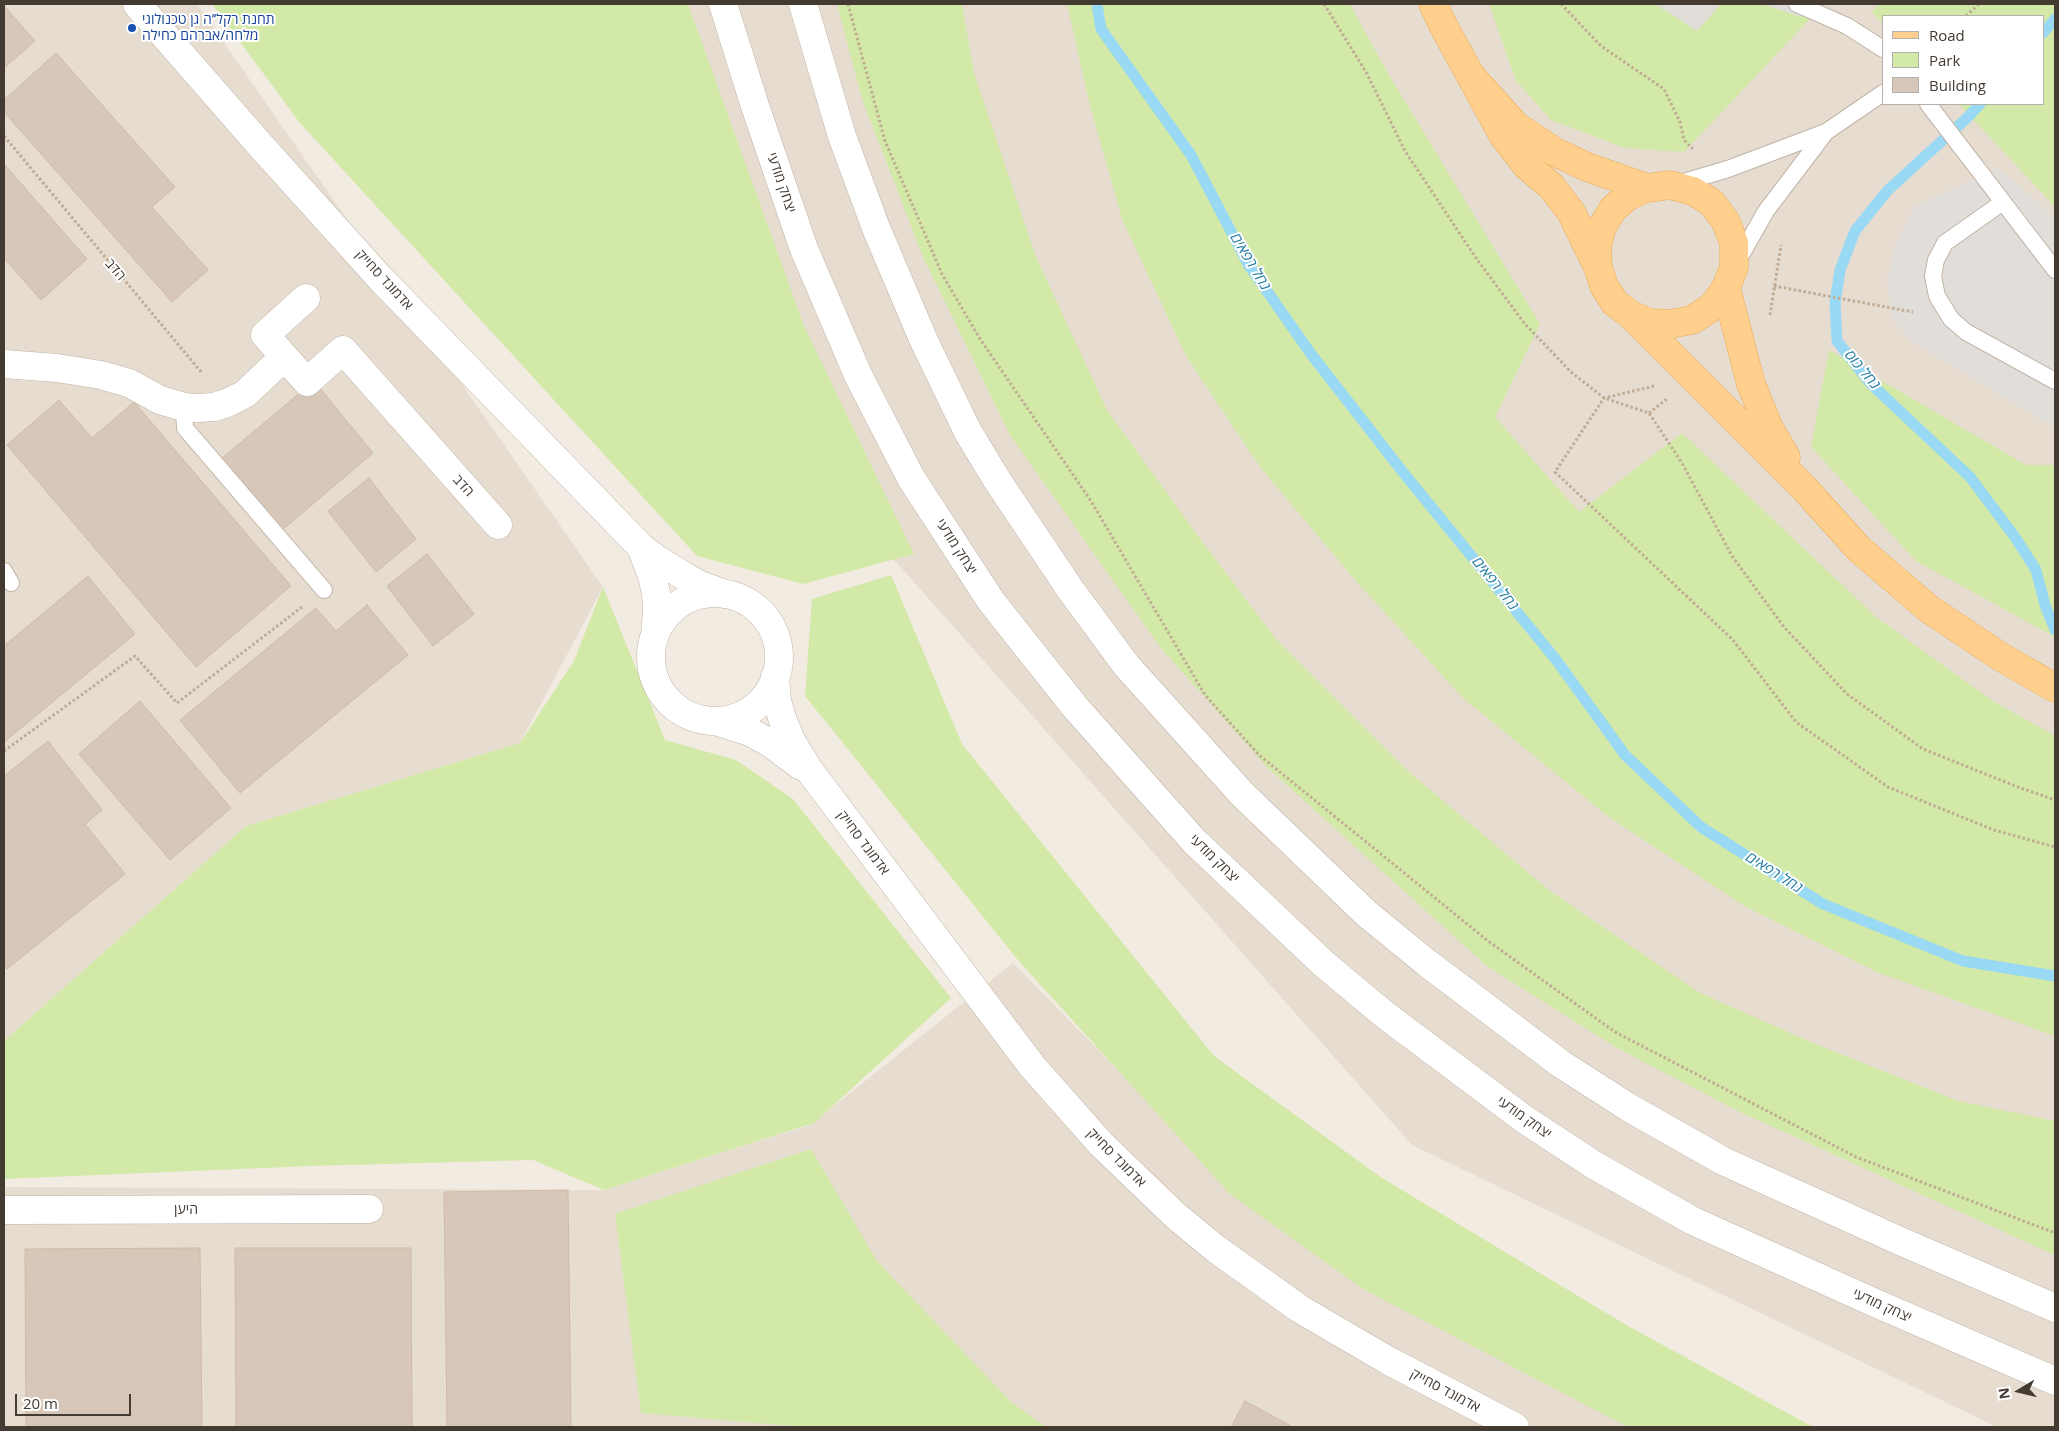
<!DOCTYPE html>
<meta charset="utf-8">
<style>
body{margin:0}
#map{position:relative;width:2059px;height:1431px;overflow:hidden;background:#f2ebe1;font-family:"Open Sans",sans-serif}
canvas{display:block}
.frame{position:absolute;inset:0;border:5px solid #433a32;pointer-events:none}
.legend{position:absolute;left:1882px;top:15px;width:162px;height:90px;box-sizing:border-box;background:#fff;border:1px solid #b4b0ad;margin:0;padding:6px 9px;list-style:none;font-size:15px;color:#433a32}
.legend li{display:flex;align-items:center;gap:10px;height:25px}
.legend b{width:25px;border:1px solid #b4b0ad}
.north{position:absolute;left:1994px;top:1366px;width:50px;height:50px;-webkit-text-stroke:4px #fff;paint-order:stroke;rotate:261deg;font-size:14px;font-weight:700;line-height:20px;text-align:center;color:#433a32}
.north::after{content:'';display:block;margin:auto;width:18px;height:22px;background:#433a32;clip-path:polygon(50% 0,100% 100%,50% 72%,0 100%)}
.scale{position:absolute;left:15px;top:1394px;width:116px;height:22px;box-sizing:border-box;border:2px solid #433a32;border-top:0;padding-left:6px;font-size:15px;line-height:18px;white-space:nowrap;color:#433a32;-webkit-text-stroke:4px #fff;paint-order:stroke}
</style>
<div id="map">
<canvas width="2059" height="1431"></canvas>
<div class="frame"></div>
<ul class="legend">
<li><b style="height:6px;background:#ffd08d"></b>Road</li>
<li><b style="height:14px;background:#d3e9a7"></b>Park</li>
<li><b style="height:14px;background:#d7c7b9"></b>Building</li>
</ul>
<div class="north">N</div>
<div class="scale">20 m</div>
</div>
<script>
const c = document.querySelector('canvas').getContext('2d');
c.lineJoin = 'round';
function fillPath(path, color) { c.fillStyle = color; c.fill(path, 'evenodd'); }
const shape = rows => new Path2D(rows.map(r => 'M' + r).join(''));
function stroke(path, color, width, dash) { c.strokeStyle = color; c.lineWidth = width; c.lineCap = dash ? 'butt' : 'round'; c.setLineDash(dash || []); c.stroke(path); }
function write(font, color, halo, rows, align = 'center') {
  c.font = font + ' "Open Sans",Heebo,sans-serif'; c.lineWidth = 4; c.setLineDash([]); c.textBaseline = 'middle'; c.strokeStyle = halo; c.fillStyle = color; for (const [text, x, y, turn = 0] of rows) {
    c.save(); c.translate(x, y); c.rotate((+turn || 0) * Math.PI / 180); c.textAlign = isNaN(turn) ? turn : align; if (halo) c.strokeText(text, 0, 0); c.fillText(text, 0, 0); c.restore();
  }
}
const residential = shape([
 [4,4,197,4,603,587,520,743,246,826,4,1041],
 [666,4,1884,4,1883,104,1978,104,2055,179,2055,1427,1997,1427,1412,1145,799,452],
 [1013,963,1229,1183,1649,1427,4,1427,4,1187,604,1190,810,1125]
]);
const green = shape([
 [212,4,688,4,804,326,914,554,803,584,697,556,300,123],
 [837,4,962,4,974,73,1036,257,1107,410,1192,528,1275,638,1409,772,1550,891,1700,993,1813,1043,1958,1101,2055,1121,2055,1255,1740,1112,1617,1048,1488,967,1268,768,1160,647,1010,435,923,257,862,99],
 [1067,4,1350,4,1386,70,1540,324,1495,417,1579,512,1682,433,1876,617,1993,701,2055,736,2055,1036,1879,973,1746,907,1610,818,1463,698,1355,580,1260,467,1186,356,1122,219,1089,102],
 [1489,4,1824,4,1684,152,1625,148,1551,120,1516,81],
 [1880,4,2055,4,2055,207,1959,104,2043,104,2043,16,1883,16,1883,24,1872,12],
 [1829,350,2026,465,2055,465,2055,637,1916,561,1811,447],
 [891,575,962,744,1214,1056,1382,1178,1628,1326,1813,1427,1628,1427,1363,1289,1230,1194,1018,960,805,696,812,599],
 [603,587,665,740,736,760,793,799,951,998,814,1123,604,1190,533,1160,310,1166,4,1179,4,1041,246,826,520,743,574,661],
 [811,1149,877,1261,1011,1402,1046,1427,804,1427,641,1413,615,1214]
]);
const parking = shape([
 [1655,4,1721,4,1697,31],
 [1761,4,1814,4,1802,17],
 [1999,168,2055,218,2055,428,1909,340,1892,318,1887,280,1896,244,1915,206]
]);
const stream = shape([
 [1097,4,1101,29,1191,155,1248,264,1311,354,1402,471,1557,661,1625,755,1701,827,1823,904,1963,961,2055,976],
 [2043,33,2055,19],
 [1980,104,1967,118,1887,191,1855,231,1840,270,1835,303,1837,341,1871,384,1970,477,2015,537,2036,570,2045,605,2055,630]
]);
const building = shape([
 [4,6,35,41,4,68,4,6],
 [56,53,175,187,152,207,208,270,172,302,4,112,4,100,56,53],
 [4,164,87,259,41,300,4,258,4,164],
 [314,381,373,453,281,531,221,459,314,381],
 [59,400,92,438,134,402,291,586,196,667,7,445,59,400],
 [369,478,416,539,376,572,328,511,369,478],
 [427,554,474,614,433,646,387,586,427,554],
 [88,576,135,634,4,742,4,646,88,576],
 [367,605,408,655,240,793,180,720,316,608,336,631,367,605],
 [140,701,231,808,170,860,79,754,140,701],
 [48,741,102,810,85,824,125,874,7,969,4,964,4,776,48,741],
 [568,1190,571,1427,447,1427,444,1192,568,1190],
 [200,1248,202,1427,26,1427,25,1249,200,1248],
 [235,1248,411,1248,412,1427,236,1427,235,1248],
 [1245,1401,1293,1427,1231,1427,1245,1401]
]);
const path = shape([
 [848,4,885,141,942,274,980,339,1091,501,1205,695,1259,755,1488,941,1615,1032,1856,1157,2055,1233],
 [1324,4,1366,72,1405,151,1476,258,1525,324,1571,372,1604,398,1649,413,1682,463,1732,556,1784,627,1847,694,1923,749,2018,787,2055,800],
 [1561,4,1601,46,1664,89,1680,122,1684,140,1693,149],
 [1966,16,1979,4],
 [4,136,202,373],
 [1774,286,1913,312],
 [1770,315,1781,245],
 [1654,386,1604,398,1555,472,1733,640,1796,722,1888,787,1994,830,2055,847],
 [1649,413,1668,398],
 [4,751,135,656,177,703,302,607]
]);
const service = shape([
 [1797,4,1847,26,1883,49],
 [1928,104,2055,270],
 [1677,184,1728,169,1826,132,1883,93],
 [2003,202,1945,243,1936,260,1933,276,1937,296,1951,319,1966,332,2055,381],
 [1737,262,1766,211,1826,132],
 [184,407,185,428,324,590],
 [4,571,11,583]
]);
const minor = shape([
 [137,4,261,146,380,278,641,547,658,560,684,576,700,585,725,594],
 [306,298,265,335,307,382,343,350,498,525],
 [4,364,57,368,101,375,129,383,160,400,184,407,198,408,214,407,227,403,245,394,284,357],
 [641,547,652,576,656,593,657,612,655,635],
 '651 657a64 64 0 1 1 128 0a64 64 0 1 1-128 0Z',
 [775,677,777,701,783,721,792,742,809,770,1032,1066,1101,1144,1176,1216,1216,1249,1300,1309,1389,1361,1515,1427],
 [715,721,750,732,770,743,801,766],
 [4,1210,369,1209]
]);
const tertiary = shape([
 [723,4,755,106,804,249,858,375,911,478,991,601,1075,707,1194,841,1324,964,1385,1015,1524,1119,1594,1165,1693,1221,1873,1302,2055,1381],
 [803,4,842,136,876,228,924,341,968,432,997,480,1070,589,1126,665,1242,794,1367,914,1427,963,1561,1064,1628,1107,1723,1161,1900,1241,2055,1308]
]);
const primary = shape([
 [1433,4,1444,27,1503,135,1527,166,1551,186,1571,212,1597,265],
 [1472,77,1516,126,1555,152,1587,167,1647,188,1670,185,1693,191,1712,203,1726,222,1734,243,1734,267,1726,288,1712,307,1692,320,1670,324,1650,323,1631,315,1615,303,1604,286,1598,267,1597,247,1602,227,1613,209,1628,196,1647,188],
 [1726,288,1751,384,1768,426,1786,457],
 [1632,316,1805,489,1859,549,1929,609,2001,657,2055,688]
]);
const markers = [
 [132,28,5,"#1a4fb4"]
];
const transitNames = [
 ["תחנת רקל״ה גן טכנולוגי",142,20],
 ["מלחה/אברהם כחילה",142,36]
];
const streetNames = [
 ["יצחק מודעי",781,183,71],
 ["הדב",115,270,50],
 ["אדמונד סחייק",384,280,47],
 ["הדב",463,486,48],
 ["יצחק מודעי",956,547,57],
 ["אדמונד סחייק",863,843,53],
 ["יצחק מודעי",1214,859,44],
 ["יצחק מודעי",1524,1118,35],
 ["אדמונד סחייק",1116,1158,45],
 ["היען",186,1210],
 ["יצחק מודעי",1882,1306,24],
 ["אדמונד סחייק",1445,1391,28]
];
const waterNames = [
 ["נחל רפאים",1250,262,59],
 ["נחל כוס",1862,370,50],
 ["נחל רפאים",1495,584,51],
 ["נחל רפאים",1774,873,32]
];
fillPath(residential, '#e6dccf');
fillPath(green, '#d3e9a7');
fillPath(parking, '#e1deda');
stroke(stream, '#99d9f3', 11);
fillPath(building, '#d7c7b9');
stroke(building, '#cfbba9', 1);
stroke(service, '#c0b4a7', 18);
stroke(minor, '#c0b4a7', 29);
stroke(tertiary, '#c0b4a7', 29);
stroke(primary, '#e9ab58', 29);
stroke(path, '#c0ab94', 3, [2.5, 2.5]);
stroke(service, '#fff', 16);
stroke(minor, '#fff', 28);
stroke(tertiary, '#fff', 28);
stroke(primary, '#ffd08d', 28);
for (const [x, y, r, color] of markers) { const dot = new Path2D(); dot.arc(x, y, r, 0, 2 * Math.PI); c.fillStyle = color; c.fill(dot); stroke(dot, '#fff', 2); }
write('14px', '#164399', '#fff', transitNames, 'left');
write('14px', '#433a32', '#fff', streetNames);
write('italic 15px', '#257da2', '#fff', waterNames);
</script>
